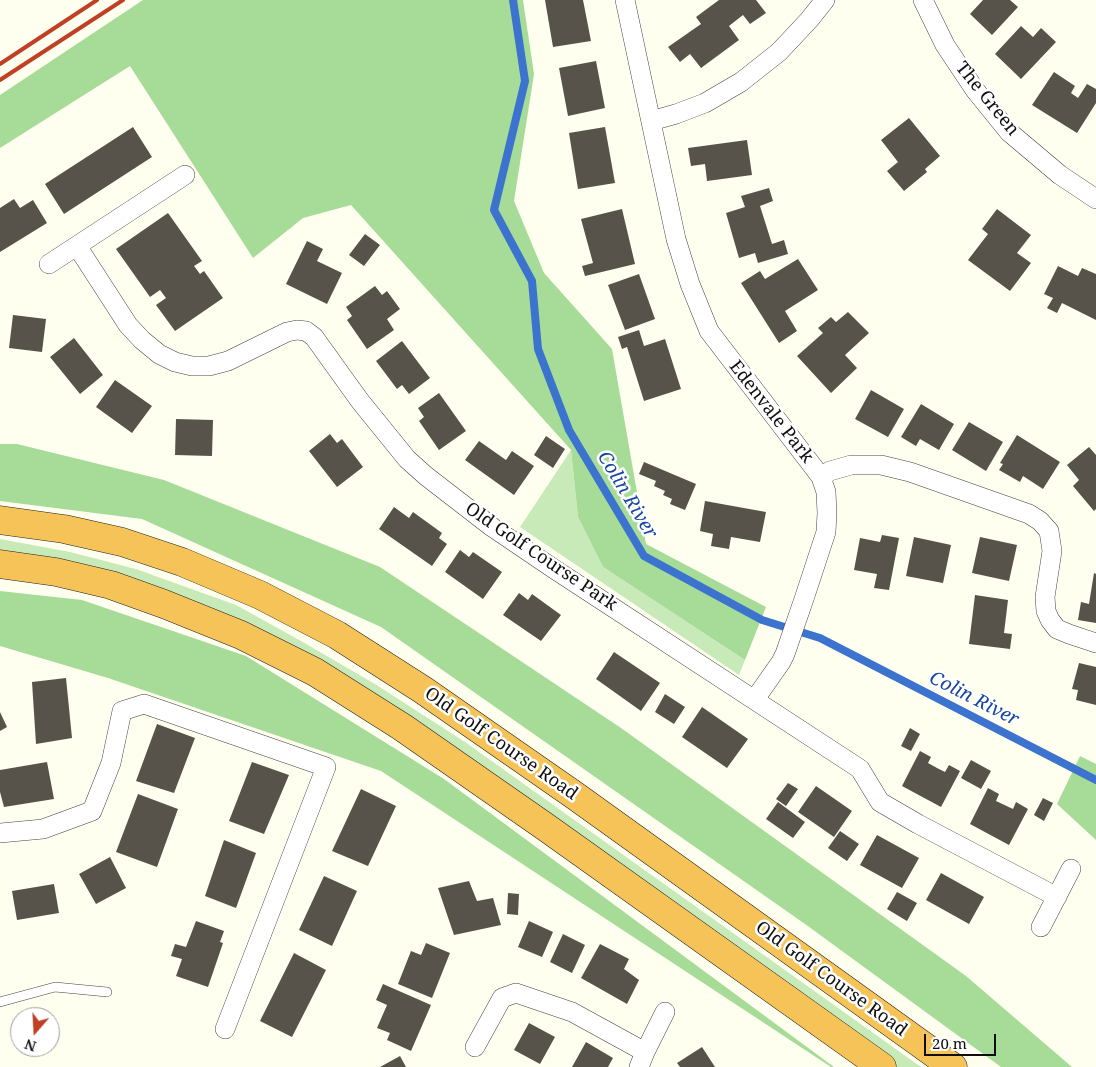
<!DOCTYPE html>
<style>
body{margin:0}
#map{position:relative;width:1096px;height:1067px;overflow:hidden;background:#fffff0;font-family:"Noto Serif",serif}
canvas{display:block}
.north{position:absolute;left:10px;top:1007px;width:50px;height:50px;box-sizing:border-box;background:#fff;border:1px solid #9f9f9f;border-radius:50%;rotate:199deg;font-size:14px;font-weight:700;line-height:20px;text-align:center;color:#0f0f0f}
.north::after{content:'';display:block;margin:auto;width:18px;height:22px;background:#c04025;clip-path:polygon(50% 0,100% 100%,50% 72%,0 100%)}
.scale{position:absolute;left:924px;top:1034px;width:72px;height:22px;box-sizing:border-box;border:2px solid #0f0f0f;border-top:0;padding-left:6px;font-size:15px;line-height:18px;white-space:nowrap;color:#0f0f0f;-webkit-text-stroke:4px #fff;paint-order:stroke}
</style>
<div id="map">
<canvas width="1096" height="1067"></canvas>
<div class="north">N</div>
<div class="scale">20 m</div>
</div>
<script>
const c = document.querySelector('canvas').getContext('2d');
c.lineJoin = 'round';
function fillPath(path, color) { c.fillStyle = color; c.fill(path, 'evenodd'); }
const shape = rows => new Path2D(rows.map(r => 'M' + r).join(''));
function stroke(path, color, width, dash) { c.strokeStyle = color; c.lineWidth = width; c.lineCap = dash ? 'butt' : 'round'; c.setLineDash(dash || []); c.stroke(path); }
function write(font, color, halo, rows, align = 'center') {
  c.font = font + ' "Noto Serif",serif'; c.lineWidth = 5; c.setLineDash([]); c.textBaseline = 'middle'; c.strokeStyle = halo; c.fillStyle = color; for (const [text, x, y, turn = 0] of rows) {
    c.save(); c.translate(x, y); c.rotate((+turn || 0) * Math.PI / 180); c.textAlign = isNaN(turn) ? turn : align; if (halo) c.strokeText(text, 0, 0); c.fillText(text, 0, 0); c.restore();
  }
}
const green = shape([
 [571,450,578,517,603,567,745,660,739,675,520,527],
 [0,539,70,552,136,569,236,605,301,641,375,684,465,742,921,1067,895,1067,342,680,0,555]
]);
const forest = shape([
 [143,0,523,0,534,74,514,201,544,273,612,349,646,544,766,607,745,660,603,567,578,517,571,450,351,205,303,218,253,258,130,66,0,148,0,95],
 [0,444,17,444,164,480,380,567,621,728,966,976,1072,1067,1001,1067,805,924,381,627,142,519,0,501],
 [0,591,82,600,246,656,444,779,834,1067,831,1067,381,771,108,678,0,646],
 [1080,756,1096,764,1096,840,1057,804]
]);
const stream = shape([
 [513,0,525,81,494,210,532,281,538,349,569,430,644,556,762,620,820,638,1096,780]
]);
const building = shape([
 [545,0,583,0,591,41,553,47],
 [719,0,756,0,766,13,750,24,743,15,729,26,739,40,701,68,690,54,680,62,668,47,701,24,696,17],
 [983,0,1010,0,1018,7,992,35,970,14],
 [1021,26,1033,37,1041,28,1056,42,1021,79,995,54],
 [596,61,605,108,568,116,559,68],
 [1054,72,1075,86,1071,93,1078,98,1087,84,1096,89,1096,103,1077,133,1032,105],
 [909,118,940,156,925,169,927,172,904,191,887,171,898,162,881,140],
 [133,127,152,157,64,214,45,184],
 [605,127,615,183,578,189,569,133],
 [747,140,752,175,707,181,705,164,691,166,688,148],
 [769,188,773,201,760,206,772,244,784,240,788,254,758,263,755,253,739,258,726,213,745,207,741,196],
 [14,199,20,208,33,200,47,223,0,252,0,208],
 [622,209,635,264,585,276,582,266,593,263,581,219],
 [997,209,1031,235,1017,253,1031,263,1010,291,968,260,988,234,982,229],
 [168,213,202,261,194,266,200,274,204,271,223,298,175,331,156,305,166,298,160,290,150,297,116,249],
 [365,234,380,245,364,266,349,255],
 [307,241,323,249,317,261,342,273,327,304,286,284],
 [798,259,818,290,785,311,797,331,779,343,741,283,760,271,765,279],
 [1058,266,1078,276,1082,268,1096,274,1096,320,1062,303,1057,313,1047,308,1053,298,1044,294],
 [639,274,655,319,625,330,608,285],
 [375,286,382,295,387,291,400,309,387,319,394,330,367,349,347,320,352,316,346,307],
 [848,312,869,333,845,355,857,368,831,393,797,356,823,333,818,328,831,317,836,322],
 [13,315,46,319,42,352,9,348],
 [639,330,644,346,665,339,681,389,644,401,627,347,622,349,618,337],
 [74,338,103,375,80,394,50,357],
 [402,341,430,378,409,394,402,385,397,389,376,361],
 [115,380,152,406,132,433,96,407],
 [871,390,904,409,888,437,855,419],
 [439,393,466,431,439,450,419,421,424,417,418,408],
 [921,404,954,424,939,450,920,439,916,446,901,437],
 [176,419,213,420,212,456,175,455],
 [969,422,1003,442,986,471,952,450],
 [330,434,337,443,342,439,363,467,337,487,309,451],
 [1017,435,1060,462,1043,489,1023,476,1020,482,999,470,1003,464,1000,463],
 [546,436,565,449,553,468,534,455],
 [479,441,506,460,512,451,534,466,514,495,465,460],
 [1089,447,1096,455,1096,509,1094,511,1073,486,1079,480,1067,465],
 [644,462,696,484,685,510,670,504,672,499,663,495,665,491,654,486,656,481,639,474],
 [705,501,766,512,760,542,731,537,729,549,711,546,713,534,700,531],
 [394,507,409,518,413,512,442,533,439,538,447,544,432,566,379,529],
 [882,535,899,538,889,590,874,588,877,574,854,570,860,538,880,542],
 [914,537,951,545,943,583,906,576],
 [980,537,1017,545,1009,581,972,573],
 [460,550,469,557,473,552,502,572,483,599,445,572],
 [1094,573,1096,574,1096,623,1078,620,1081,602,1089,604],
 [519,593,528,600,532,594,561,615,541,641,503,615],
 [975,595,1008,600,1004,633,1012,634,1010,649,969,644],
 [614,652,660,683,641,711,596,679],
 [1079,663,1096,667,1096,705,1076,700,1078,690,1072,689],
 [66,678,72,738,36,744,32,682],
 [665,694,685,707,674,724,655,712],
 [702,707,748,739,727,768,682,737],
 [0,712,7,727,0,731],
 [157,724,195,738,174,793,136,781],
 [910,728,920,734,911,751,901,746],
 [920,751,931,757,928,763,937,768,945,772,949,765,960,771,941,807,902,786],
 [971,760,991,771,981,789,961,778],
 [47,762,54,799,4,807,0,792,0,770],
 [252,762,289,775,264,834,229,821],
 [788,783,798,789,786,806,776,799],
 [816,786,852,811,834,837,798,812],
 [988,788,999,794,996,801,1013,809,1016,802,1028,809,1009,845,970,824],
 [361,789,396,806,368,866,332,851],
 [138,794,178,809,157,867,116,852],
 [1043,798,1053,803,1044,821,1034,815],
 [778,802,805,822,793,838,766,819],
 [840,831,859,844,847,861,828,848],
 [877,835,919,858,902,888,860,865],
 [224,840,256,853,236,908,205,896],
 [110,857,126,888,96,904,79,874],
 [941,873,984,897,969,924,926,900],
 [324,876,357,891,332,946,299,930],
 [469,881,477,901,493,898,501,925,454,935,438,888],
 [54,884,59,913,17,920,12,891],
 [897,892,917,903,907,921,887,909],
 [508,893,519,894,518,915,507,914],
 [196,921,224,931,220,942,223,943,208,987,176,976,182,959,171,956,175,944,186,947],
 [529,921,553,932,542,957,518,947],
 [563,934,585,945,572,973,550,962],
 [426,943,450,953,432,998,398,984,411,951,421,955],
 [600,944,629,959,624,969,639,980,627,1004,581,978],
 [294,953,326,970,292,1037,260,1021],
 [383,984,431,1005,411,1051,387,1040,390,1033,377,1028,387,1005,376,1000],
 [529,1023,555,1037,540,1064,514,1050],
 [586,1042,613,1058,608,1067,572,1067],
 [702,1047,715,1067,680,1067,677,1063],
 [400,1056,406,1067,380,1067]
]);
const lane = shape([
 [0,1002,55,987,107,992]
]);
const street = shape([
 [625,0,676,239,690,284,709,331,821,477,826,492,827,513,826,532,805,596,785,654,781,662,755,699],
 [923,0,945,45,975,90,1009,132,1060,175,1096,199],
 [651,121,676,114,705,103,741,82,779,52,809,20,825,0],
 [77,246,128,325,142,340,159,354,175,362,192,366,209,366,228,361,287,332,297,330,306,331,314,337,360,401,407,459,426,476,492,527,554,569,860,769,880,802,918,824,1057,897],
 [49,264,185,175],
 [821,477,830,471,851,465,881,465,910,472,1029,514,1040,521,1049,531,1052,551,1045,597,1046,611,1050,620,1057,629,1069,634,1096,643],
 [0,833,43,829,92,811,111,763,122,711,144,704,326,767,225,1029],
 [1041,927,1071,869],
 [475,1047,502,998,516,993,572,1012,645,1052,639,1067],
 [645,1052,665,1012]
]);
const highway = shape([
 [0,520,64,529,122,542,182,562,260,595,337,635,423,690,574,795,953,1067],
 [0,564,56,572,111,585,164,604,241,635,315,672,402,727,547,828,882,1067]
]);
const rail = shape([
 [0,64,97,0],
 [0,80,123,0]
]);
const streetNames = [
 ["The Green",987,99,51],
 ["Edenvale Park",771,412,52],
 ["Old Golf Course Park",541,557,34],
 ["Old Golf Course Road",501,744,35],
 ["Old Golf Course Road",831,979,36]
];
const waterNames = [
 ["Colin River",627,495,59],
 ["Colin River",974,699,27]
];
fillPath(green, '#c8eab9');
fillPath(forest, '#a7db98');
stroke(stream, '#3b73ce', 8);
fillPath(building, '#57534b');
stroke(lane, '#424242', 10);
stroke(street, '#424242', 20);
stroke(highway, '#202020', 29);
stroke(lane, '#fff', 9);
stroke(street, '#fff', 19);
stroke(highway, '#f5c358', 28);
stroke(rail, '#c04025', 4);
write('18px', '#0f0f0f', '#fff', streetNames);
write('italic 19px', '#1646a2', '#fff', waterNames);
</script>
